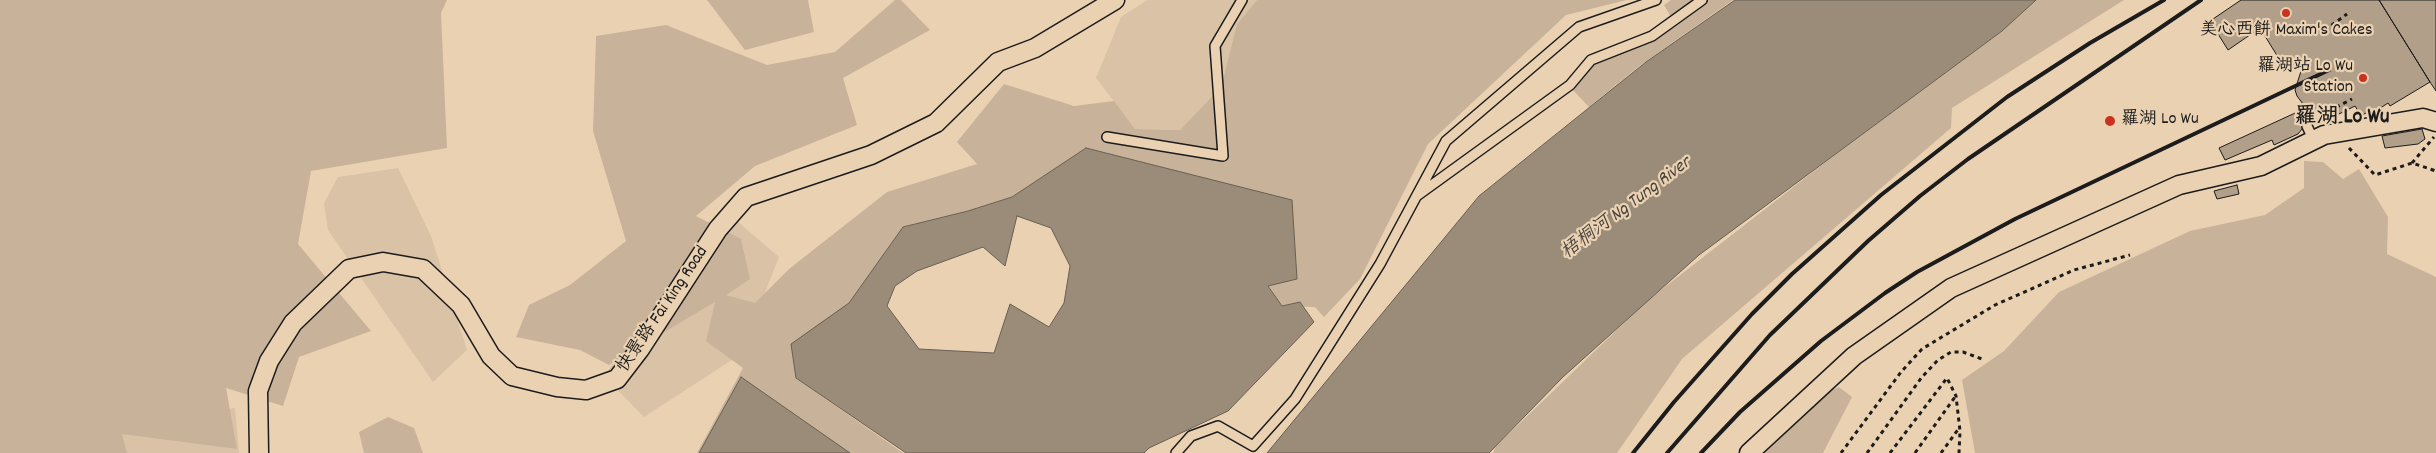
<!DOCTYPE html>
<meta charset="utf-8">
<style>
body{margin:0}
canvas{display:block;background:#ead1b2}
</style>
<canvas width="2436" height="453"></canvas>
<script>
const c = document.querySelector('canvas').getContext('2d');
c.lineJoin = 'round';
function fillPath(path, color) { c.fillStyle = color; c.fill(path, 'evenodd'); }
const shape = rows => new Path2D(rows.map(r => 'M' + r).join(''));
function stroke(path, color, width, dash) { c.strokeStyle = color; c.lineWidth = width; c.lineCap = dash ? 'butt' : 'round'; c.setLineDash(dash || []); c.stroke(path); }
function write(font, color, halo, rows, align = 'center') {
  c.font = font + ' Dekko,"LXGW WenKai TC",sans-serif'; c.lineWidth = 4.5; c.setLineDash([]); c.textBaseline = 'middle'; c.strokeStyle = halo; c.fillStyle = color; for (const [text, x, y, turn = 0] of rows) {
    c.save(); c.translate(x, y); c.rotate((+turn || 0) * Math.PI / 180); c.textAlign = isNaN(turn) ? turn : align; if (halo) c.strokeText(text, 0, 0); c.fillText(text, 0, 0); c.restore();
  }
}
const built = shape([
 [1147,0,1257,0,1237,24,1221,87,1180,130,1135,129,1096,78,1121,17],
 [398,168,431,236,467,350,433,382,328,230,324,203,338,177],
 [723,209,779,257,741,354,644,417,604,376],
 [235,408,239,453,25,453,27,440]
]);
const green = shape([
 [0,0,447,0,441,13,447,148,311,171,298,244,371,331,299,357,283,406,226,388,237,449,122,434,127,453,0,453],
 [707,0,808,0,814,32,745,50],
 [895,0,901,0,930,30,843,78,857,125,755,166,696,216,741,239,750,279,726,295,755,303,789,269,887,192,977,164,957,142,1004,84,1074,106,1114,101,1135,129,1180,130,1221,87,1237,24,1257,0,1627,0,1566,15,1428,144,1360,279,1324,317,1315,307,1282,306,1268,285,1086,148,1012,197,968,211,903,227,796,378,903,453,697,453,743,368,706,341,715,302,609,365,580,350,516,337,529,305,570,285,626,241,593,131,596,36,666,25,767,65,835,52],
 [1671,0,1701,0,1673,21,1664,5],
 [1706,0,1733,0,1638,67,1589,107,1571,88,1591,60,1659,35],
 [2036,0,2124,0,1952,108,1951,128,1682,359,1617,453,1493,453,1496,446,1648,300,1836,154,2002,31],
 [2304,161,2323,162,2343,179,2359,169,2388,217,2387,254,2436,277,2436,453,1975,453,1962,380,2004,351,2059,292,2190,231,2265,215,2304,188],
 [1839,387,1852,397,1823,453,1740,453,1800,404],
 [388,417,414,428,423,453,364,453,359,432]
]);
const water = shape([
 [1735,0,2036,0,2002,31,1699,255,1563,377,1489,453,1267,453,1479,196,1646,62,1735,0],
 [1086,148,1292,200,1297,279,1268,286,1282,306,1300,302,1314,322,1228,411,1149,448,1144,453,906,453,796,378,791,344,849,303,903,227,968,211,1012,197,1086,148],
 [1017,216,1051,228,1070,266,1064,303,1049,327,1010,304,994,353,919,349,887,306,895,286,917,271,983,247,1005,266,1017,216],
 [741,377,850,453,699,453,741,377]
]);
const building = shape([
 [2241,0,2379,0,2430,82,2390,106,2388,103,2370,115,2369,111,2361,116,2355,106,2331,118,2327,106,2318,109,2298,134,2274,145,2272,140,2225,160,2219,148,2306,108,2297,96,2295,90,2302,68,2298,62,2286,70,2260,28,2228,50,2210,21,2241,0],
 [2379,0,2436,0,2436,91,2430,82,2379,0],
 [2422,129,2425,139,2418,144,2385,148,2382,136,2422,129],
 [2237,185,2239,194,2217,199,2214,191,2237,185]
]);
const path = shape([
 [2325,30,2347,14],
 [2329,111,2352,99],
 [2349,148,2375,175,2412,163,2436,171],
 [2412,163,2434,137],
 [1841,453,1901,372,1922,349,1995,305,2074,270,2130,255],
 [1867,453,1922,377,1938,360,1951,352,1963,352,1982,359],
 [1890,453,1947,378,1956,396,1960,431,1959,453],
 [1915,453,1955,397],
 [1941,453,1959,428]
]);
const service = shape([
 [2307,126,2313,139],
 [1107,137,1223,156,1215,46,1242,0],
 [1418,195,1570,85,1591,60,1652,36,1702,0],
 [1176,453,1191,436,1218,426,1253,446,1295,399,1380,264,1446,141,1579,27,1656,0]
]);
const minor = shape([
 [259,453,258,391,269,361,293,323,349,269,383,262,423,269,461,305,491,356,512,376,557,387,586,390,617,379,640,349,718,229,746,197,871,155,936,123,998,62,1035,48,1115,0],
 [1749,453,1854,356,1951,288,2179,185,2261,166,2324,135,2423,118,2436,122]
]);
const rail = shape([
 [1633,453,1674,402,1752,314,1792,274,1881,195,2007,97,2090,43,2164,0],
 [1667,453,1770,335,1868,241,1920,196,1968,159,2201,0],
 [1701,453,1740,412,1821,341,1885,293,1917,272,2015,219,2329,70]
]);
const markers = [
 [2286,13,5,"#c8321e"],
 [2363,78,5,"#c8321e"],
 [2110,121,6,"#c8321e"]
];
const poiNames = [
 ["美心西餅 Maxim's Cakes",2286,32],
 ["羅湖站 Lo Wu",2353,68,"right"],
 ["Station",2353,89,"right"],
 ["羅湖 Lo Wu",2121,121,"left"]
];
const streetNames = [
 ["快景路 Fai King Road",664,310,-56]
];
const waterNames = [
 ["梧桐河 Ng Tung River",1627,209,-37]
];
const districtNames = [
 ["羅湖 Lo Wu",2342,119]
];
fillPath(built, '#d9c2a6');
fillPath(green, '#c8b39a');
fillPath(water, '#9b8c79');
stroke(water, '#685f54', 1);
fillPath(building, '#b19f89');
stroke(building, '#1c1c1c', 1);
stroke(service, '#1c1c1c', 12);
stroke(minor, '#1c1c1c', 21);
stroke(path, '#1c1c1c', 3, [4, 4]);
stroke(service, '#ead1b2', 9);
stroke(minor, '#ead1b2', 18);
stroke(rail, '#1c1c1c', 4);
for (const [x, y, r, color] of markers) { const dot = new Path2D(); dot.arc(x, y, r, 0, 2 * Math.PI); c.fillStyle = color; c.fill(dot); stroke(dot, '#ead1b2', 2); }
write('18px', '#1c1c1c', '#ead1b2', poiNames);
write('18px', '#1c1c1c', '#ead1b2', streetNames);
write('italic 19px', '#48433d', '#ead1b2', waterNames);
write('bold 22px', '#1c1c1c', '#ead1b2', districtNames);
</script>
